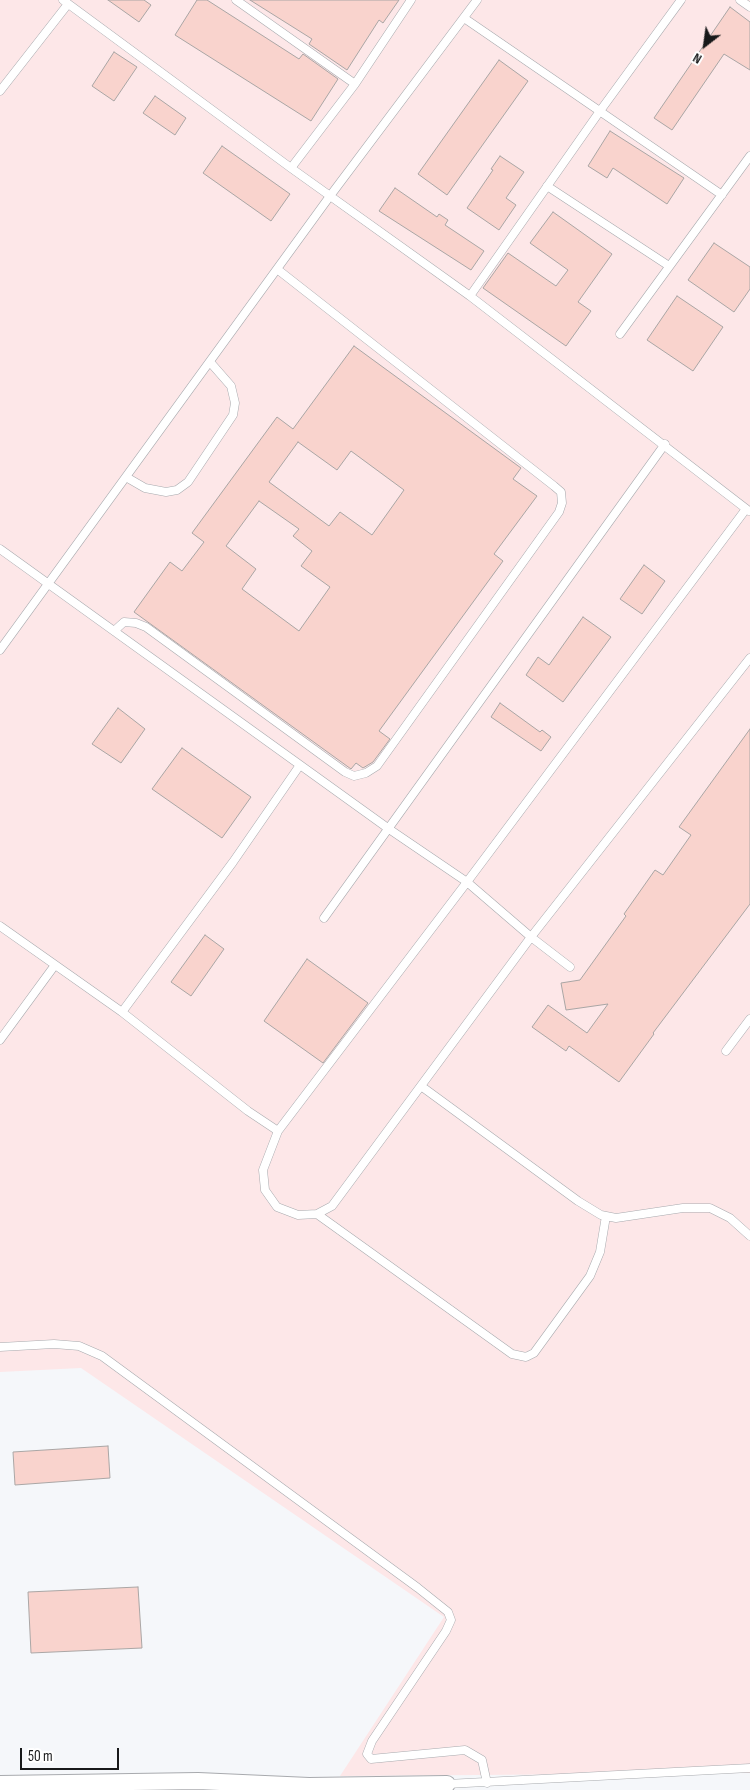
<!DOCTYPE html>
<style>
body{margin:0}
#map{position:relative;width:750px;height:1790px;overflow:hidden;background:#f5f7fa;font-family:"Sofia Sans Condensed",sans-serif}
canvas{display:block}
.north{position:absolute;left:680px;top:20px;width:50px;height:50px;-webkit-text-stroke:4px #fff;paint-order:stroke;rotate:210deg;font-size:14px;font-weight:700;line-height:20px;text-align:center;color:#18191a}
.north::after{content:'';display:block;margin:auto;width:18px;height:22px;background:#18191a;clip-path:polygon(50% 0,100% 100%,50% 72%,0 100%)}
.scale{position:absolute;left:20px;top:1748px;width:99px;height:22px;box-sizing:border-box;border:2px solid #18191a;border-top:0;padding-left:6px;font-size:15px;line-height:18px;white-space:nowrap;color:#18191a;-webkit-text-stroke:4px #fff;paint-order:stroke}
</style>
<div id="map">
<canvas width="750" height="1790"></canvas>
<div class="north">N</div>
<div class="scale">50 m</div>
</div>
<script>
const c = document.querySelector('canvas').getContext('2d');
c.lineJoin = 'round';
function fillPath(path, color) { c.fillStyle = color; c.fill(path, 'evenodd'); }
const shape = rows => new Path2D(rows.map(r => 'M' + r).join(''));
function stroke(path, color, width, dash) { c.strokeStyle = color; c.lineWidth = width; c.lineCap = dash ? 'butt' : 'round'; c.setLineDash(dash || []); c.stroke(path); }
const industrial = shape([
 [0,0,750,0,750,1773,340,1776,444,1617,81,1368,0,1372]
]);
const building = shape([
 [108,0,144,0,151,5,139,22,108,0],
 [197,0,207,0,299,59,303,54,338,79,311,121,175,35,197,0],
 [250,0,399,0,383,23,379,20,347,70,309,44,312,39,250,0],
 [730,7,750,22,750,70,724,54,672,130,654,118,730,7],
 [114,52,137,67,114,101,92,86,114,52],
 [499,60,528,81,447,195,418,174,499,60],
 [155,96,186,118,175,135,143,113,155,96],
 [610,131,684,178,667,204,613,168,607,178,588,166,610,131],
 [222,146,290,194,271,221,203,173,222,146],
 [500,156,524,172,506,198,516,205,499,230,467,208,493,170,491,169,500,156],
 [395,188,437,217,439,214,448,220,445,225,484,251,471,270,379,211,395,188],
 [553,212,612,254,578,302,591,311,566,346,483,288,508,253,556,286,568,270,530,243,553,212],
 [714,243,750,267,750,289,734,312,688,280,714,243],
 [677,296,723,327,693,371,647,340,677,296],
 [354,346,521,468,513,479,537,496,494,554,503,561,379,731,390,739,373,762,363,768,356,763,351,769,134,612,170,562,182,571,204,542,192,533,277,417,293,429,354,346],
 [298,442,337,470,351,451,404,490,372,535,340,512,329,526,269,482,298,442],
 [259,501,299,529,293,536,312,551,301,566,330,587,299,631,242,589,256,569,226,546,259,501],
 [644,565,665,581,642,614,620,599,644,565],
 [583,617,611,637,563,702,526,675,538,657,549,665,583,617],
 [500,703,540,732,542,730,551,737,541,751,491,717,500,703],
 [118,708,145,729,121,763,92,744,118,708],
 [750,729,750,904,653,1033,654,1034,619,1082,569,1046,566,1051,532,1027,548,1005,587,1033,608,1004,566,1010,561,983,580,980,626,916,624,914,655,870,663,875,691,835,679,827,750,729],
 [182,748,251,797,222,838,152,789,182,748],
 [205,935,224,949,191,996,171,982,205,935],
 [307,959,368,1003,323,1063,264,1021,307,959],
 [108,1446,110,1478,15,1485,13,1452,108,1446],
 [138,1587,142,1648,31,1653,28,1592,138,1587]
]);
const service = shape([
 [63,0,291,168,470,296,749,511],
 [236,0,355,84],
 [740,0,750,7],
 [464,18,722,195],
 [0,91,68,4],
 [291,168,355,84,411,0],
 [547,186,669,266],
 [470,296,600,111,681,0],
 [620,334,750,156],
 [126,477,145,488,166,492,177,490,188,482,233,415,235,403,231,386,210,362],
 [0,549,389,829,467,882,531,937,570,967],
 [114,631,124,622,136,623,146,627,345,772,354,776,366,773,377,766,559,512,562,503,561,492,554,486,277,269],
 [0,650,330,196,477,0],
 [324,918,665,444],
 [0,926,122,1012,248,1111,278,1131,467,882,746,509],
 [122,1012,233,862,300,765],
 [0,1040,55,965],
 [726,1051,750,1019],
 [421,1086,578,1201,601,1215,616,1218,683,1208,710,1208,730,1218,750,1236],
 [278,1131,263,1170,265,1190,277,1207,298,1215,317,1214,332,1206,531,937,750,658],
 [317,1214,512,1354,526,1357,534,1353,590,1276,600,1252,606,1216],
 [0,1347,54,1344,79,1346,102,1356,418,1588,448,1612,451,1620,446,1631,372,1741,367,1754,371,1759,465,1750,482,1760,487,1783],
 [447,1784,750,1768]
]);
const minor = shape([
 [0,1784,198,1781,309,1786,447,1784]
]);
fillPath(industrial, '#fde7e8');
fillPath(building, '#f9d3cd');
stroke(building, '#aaa6a5', 1);
stroke(service, '#a8aaae', 9);
stroke(minor, '#a8aaae', 18);
stroke(service, '#fff', 8);
stroke(minor, '#fff', 16);
</script>
